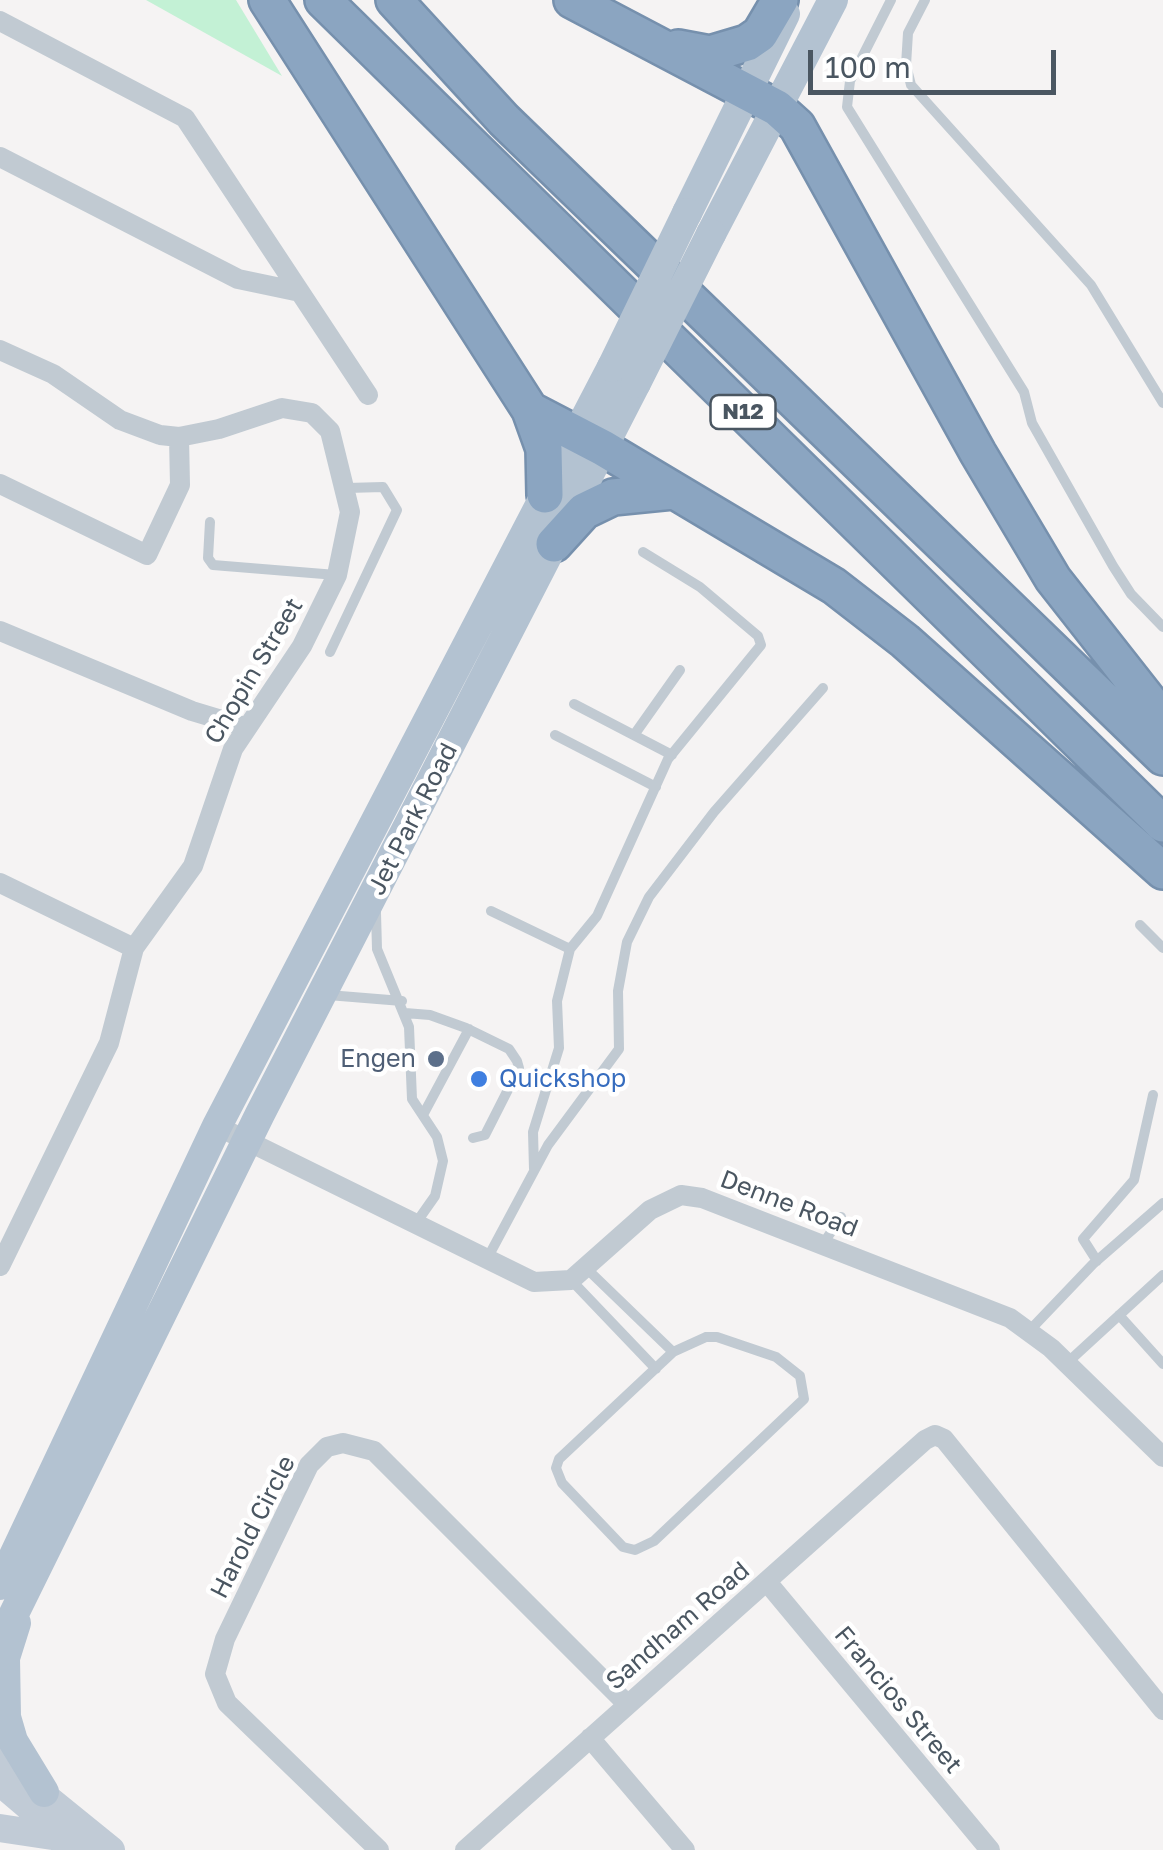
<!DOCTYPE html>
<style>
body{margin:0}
#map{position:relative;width:1163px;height:1850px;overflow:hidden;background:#f5f3f3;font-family:"Golos Text",sans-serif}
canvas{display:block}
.scale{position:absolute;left:808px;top:50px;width:248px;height:45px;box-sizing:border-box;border:5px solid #4a5661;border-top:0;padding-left:12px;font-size:30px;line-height:35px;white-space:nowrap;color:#4a5661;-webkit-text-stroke:8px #fff;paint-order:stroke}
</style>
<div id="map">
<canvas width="1163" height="1850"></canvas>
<div class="scale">100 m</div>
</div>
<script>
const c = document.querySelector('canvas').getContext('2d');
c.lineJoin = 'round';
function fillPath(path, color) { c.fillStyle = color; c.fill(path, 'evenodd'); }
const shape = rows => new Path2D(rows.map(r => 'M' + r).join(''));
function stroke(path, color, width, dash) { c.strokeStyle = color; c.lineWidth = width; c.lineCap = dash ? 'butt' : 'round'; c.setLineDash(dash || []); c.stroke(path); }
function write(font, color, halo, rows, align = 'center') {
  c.font = font + ' "Golos Text",sans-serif'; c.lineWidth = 9; c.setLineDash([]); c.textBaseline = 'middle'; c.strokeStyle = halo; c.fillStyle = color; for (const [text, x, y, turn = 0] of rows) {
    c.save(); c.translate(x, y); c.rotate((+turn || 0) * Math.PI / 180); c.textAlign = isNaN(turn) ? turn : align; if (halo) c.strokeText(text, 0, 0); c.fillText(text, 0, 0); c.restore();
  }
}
const green = shape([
 [146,0,236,0,282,76]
]);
const lane = shape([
 [891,0,850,81,847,107,1024,392,1032,423,1113,566,1131,594,1163,627],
 [925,0,908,33,906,65,911,85,1091,285,1163,403],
 [210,522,208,558,213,565,336,575],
 [330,652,397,510,383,487,347,488],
 [574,704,672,755],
 [555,735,656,787],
 [634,735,680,670],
 [491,911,570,949,557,1001,559,1048,533,1132,534,1169],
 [376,913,377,949,409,1027,412,1099,437,1137,443,1161,435,1196,416,1223],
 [1140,925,1163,948],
 [570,949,597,916,668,759,761,645,758,636,700,587,643,552],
 [328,995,402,1001],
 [405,1013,430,1015,466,1028,509,1049,517,1061,519,1068,485,1135,473,1138],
 [423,1115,469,1029],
 [823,1244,841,1217],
 [487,1259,548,1145,619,1049,618,991,627,942,649,897,714,812,823,688],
 [1097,1261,1083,1239,1134,1180,1153,1095],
 [586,1268,673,1352],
 [571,1280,656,1369],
 [1119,1315,1163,1364],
 [1030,1330,1093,1264,1163,1203],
 [706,1337,717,1337,776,1357,800,1376,804,1399,654,1541,635,1550,623,1547,562,1483,556,1468,559,1459,673,1352,706,1337],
 [1067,1363,1163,1275]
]);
const street = shape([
 [0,21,185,118,368,395],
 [0,157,238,279,300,292],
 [0,350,53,374,120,420,160,435,179,437,219,429,282,408,312,413,330,431,350,512,337,575,302,646,233,749,193,866,134,948,109,1043,0,1266],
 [0,484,147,555,180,485,179,437],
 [0,631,192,711,245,727],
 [0,883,134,948],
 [217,1126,534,1282,571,1280,650,1210,681,1195,702,1198,1010,1318,1051,1348,1163,1457],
 [767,1582,990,1850],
 [590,1738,685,1850],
 [379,1850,227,1703,215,1674,225,1639,309,1465,327,1447,343,1443,374,1451,627,1704],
 [465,1850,925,1440,935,1435,944,1439,1163,1710]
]);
const secondary = shape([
 [0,1760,111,1850],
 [1,1783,80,1850],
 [0,1828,66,1838]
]);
const primary = shape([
 [687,213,785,14],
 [711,234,833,0],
 [0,1585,217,1126,612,367],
 [16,1623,5,1658,6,1717,13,1741,44,1792],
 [0,1642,260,1114,636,383]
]);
const highway = shape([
 [267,0,530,410,603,448,834,586,905,641,1163,871],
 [323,0,1163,824],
 [394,0,504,120,1163,757],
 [572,0,777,108,797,126,978,453,1053,579,1163,719],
 [678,48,710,54,747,43,760,34,780,0],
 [530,410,544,449,545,495],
 [554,544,584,511,613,497,673,491]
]);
const primaryBridge = shape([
 [612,367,687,213],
 [636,383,711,234]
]);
const markers = [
 [436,1059,10,"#5c6f8a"],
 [479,1079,10,"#3f7fe0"]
];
const shields = [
 [743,412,65]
];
const shieldNames = [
 ["N12",743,412]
];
const streetNames = [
 ["Chopin Street",254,671,-59],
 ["Jet Park Road",413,819,-63],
 ["Denne Road",789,1204,21],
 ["Harold Circle",253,1527,-63],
 ["Sandham Road",678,1626,-41],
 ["Francios Street",898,1700,50]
];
const serviceNames = [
 ["Engen",416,1059]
];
const shopNames = [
 ["Quickshop",499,1079]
];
fillPath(green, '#c3f1d5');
stroke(highway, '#7690ad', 40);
stroke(lane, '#c1cad2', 10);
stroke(street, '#c1cad2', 20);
stroke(secondary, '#c1cbd6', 28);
stroke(primary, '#b3c2d1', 30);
stroke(highway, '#8ba5c1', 35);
stroke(primaryBridge, '#b3c2d1', 30);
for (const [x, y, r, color] of markers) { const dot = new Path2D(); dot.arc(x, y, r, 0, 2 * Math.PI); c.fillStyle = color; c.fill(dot); stroke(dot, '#fff', 4); }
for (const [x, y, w] of shields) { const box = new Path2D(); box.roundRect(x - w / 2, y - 17, w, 34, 8); c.fillStyle = '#fff'; c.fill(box); stroke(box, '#4a5661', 2.5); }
write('bold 22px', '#4a5661', null, shieldNames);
write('25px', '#4a5661', '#fff', streetNames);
write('25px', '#4e5e75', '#fff', serviceNames, 'right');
write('25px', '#366cbe', '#fff', shopNames, 'left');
</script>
